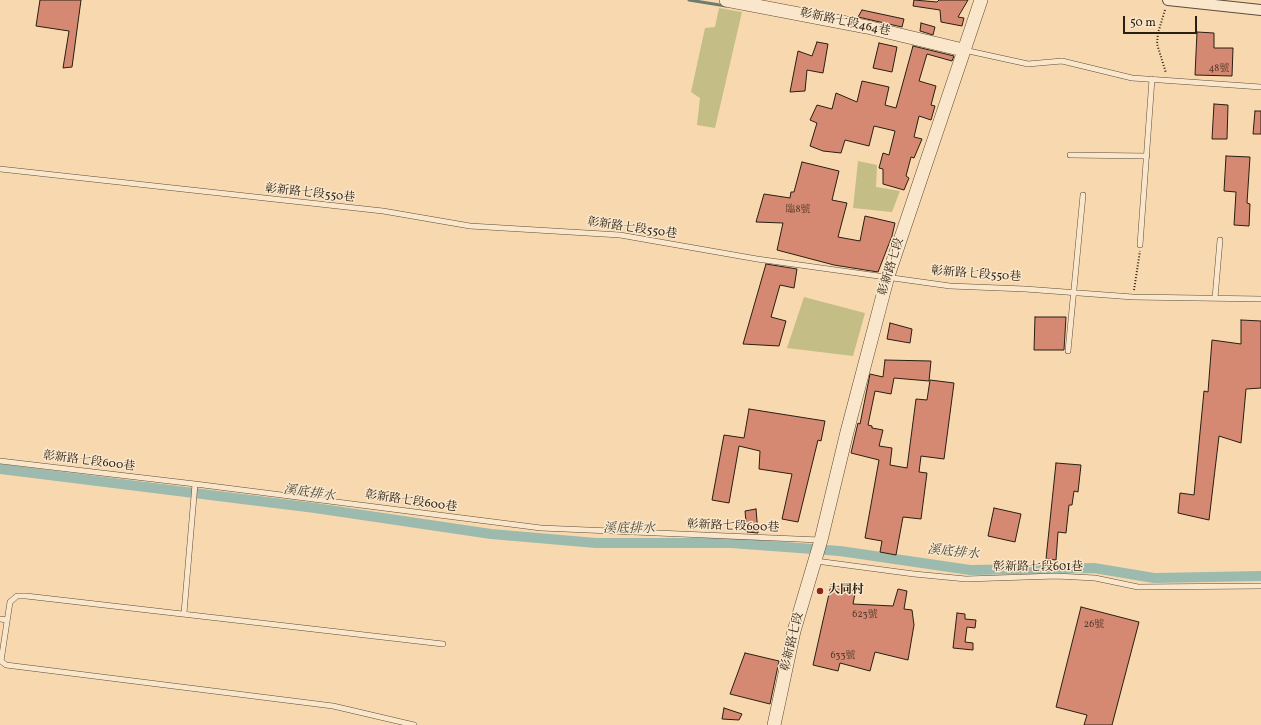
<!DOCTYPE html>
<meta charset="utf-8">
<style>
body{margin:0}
#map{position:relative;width:1261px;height:725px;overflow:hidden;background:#f8d9af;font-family:Vollkorn,serif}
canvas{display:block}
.scale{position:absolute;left:1123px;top:16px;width:74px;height:18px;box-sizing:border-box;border:2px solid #281e11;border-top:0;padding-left:5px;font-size:12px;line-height:14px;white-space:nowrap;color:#281e11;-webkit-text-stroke:3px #fae6cb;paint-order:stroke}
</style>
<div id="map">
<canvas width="1261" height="725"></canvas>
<div class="scale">50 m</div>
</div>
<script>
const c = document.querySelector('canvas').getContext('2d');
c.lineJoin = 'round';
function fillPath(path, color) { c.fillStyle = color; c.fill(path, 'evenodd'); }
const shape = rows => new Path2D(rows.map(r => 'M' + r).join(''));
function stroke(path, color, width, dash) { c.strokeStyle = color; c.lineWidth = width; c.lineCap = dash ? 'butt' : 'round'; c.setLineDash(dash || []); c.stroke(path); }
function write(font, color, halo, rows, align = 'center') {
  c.font = font + ' Vollkorn,"Noto Serif TC",serif'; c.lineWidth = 3; c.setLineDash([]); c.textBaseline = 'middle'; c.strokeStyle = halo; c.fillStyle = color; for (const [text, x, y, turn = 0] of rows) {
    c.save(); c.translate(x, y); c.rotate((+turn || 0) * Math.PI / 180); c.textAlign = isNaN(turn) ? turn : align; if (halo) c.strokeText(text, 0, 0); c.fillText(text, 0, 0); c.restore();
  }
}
const green = shape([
 [719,8,742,12,715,128,697,125,700,98,691,92,705,28,715,27],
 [858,161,877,165,876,187,900,191,892,212,853,208],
 [804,297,865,313,853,356,787,348]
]);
const stream = shape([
 [689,0,726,6]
]);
const canal = shape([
 [0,469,315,508,491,534,596,543,731,543,840,551,970,570,1094,568,1154,578,1261,576]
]);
const building = shape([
 [40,0,81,0,72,67,63,68,69,31,36,26,40,0],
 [914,0,937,2,939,0,968,0,958,17,964,18,962,26,941,22,940,10,913,6,914,0],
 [862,10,904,19,902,27,858,17,862,10],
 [921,23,935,27,933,35,920,31,921,23],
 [1197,32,1214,33,1214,48,1233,48,1232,76,1195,75,1197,32],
 [817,42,828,44,823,73,807,70,805,91,790,92,798,51,812,56,817,42],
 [879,43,897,47,892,72,873,68,879,43],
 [913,46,954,56,952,61,927,54,919,81,936,86,931,105,935,106,931,120,919,116,914,137,922,139,914,158,911,157,906,176,909,178,904,190,883,184,883,169,879,168,883,153,889,155,895,131,874,126,869,146,845,140,841,153,823,151,810,146,817,123,810,120,817,105,832,109,836,93,857,102,862,81,889,87,885,105,896,108,913,46],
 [1214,104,1228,105,1227,139,1212,139,1214,104],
 [1255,111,1261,111,1261,134,1253,134,1255,111],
 [1226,156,1250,157,1247,203,1250,204,1249,226,1234,225,1236,192,1224,191,1226,156],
 [802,162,839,171,832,200,847,203,838,237,860,241,865,216,895,223,892,236,878,272,834,265,777,250,783,223,756,222,764,194,790,198,791,192,794,192,802,162],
 [766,264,797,269,794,288,780,285,771,317,786,321,779,346,743,344,766,264],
 [1035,317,1066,317,1064,350,1034,350,1035,317],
 [1241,320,1261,321,1261,388,1246,389,1241,443,1219,436,1209,520,1178,513,1180,493,1194,495,1204,391,1208,392,1212,340,1241,344,1241,320],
 [890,323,912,329,910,343,887,339,890,323],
 [885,360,931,361,929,381,894,378,891,394,875,391,868,425,872,426,872,428,883,430,879,446,892,448,890,465,907,468,916,399,927,400,930,380,954,383,944,459,921,456,919,472,927,473,921,519,903,517,896,555,880,552,882,541,865,538,879,460,851,453,858,423,860,424,870,374,883,377,885,360],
 [749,409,825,421,821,441,818,440,798,522,782,519,792,474,759,469,760,451,739,446,729,503,712,500,724,435,744,438,749,409],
 [1056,463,1081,465,1078,492,1074,491,1072,505,1069,505,1066,533,1058,532,1056,560,1046,559,1056,463],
 [994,508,1021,514,1015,542,988,536,994,508],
 [756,509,758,533,747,532,745,511,756,509],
 [831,585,841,586,840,590,856,588,853,604,893,606,898,589,907,591,904,609,912,610,914,625,908,660,875,652,870,671,840,663,838,671,813,665,831,585],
 [1081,607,1139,622,1112,725,1084,725,1087,715,1056,707,1081,607],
 [957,613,965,614,965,619,976,620,975,628,967,627,965,642,973,643,973,650,953,648,957,613],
 [745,653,779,661,770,704,730,694,745,653],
 [724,708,742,714,739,720,722,719,724,708]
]);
const path = shape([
 [1165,10,1158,33,1157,44,1166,73],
 [1134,290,1140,251]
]);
const service = shape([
 [964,50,1028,64,1062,61,1132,78,1261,87],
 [1070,155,1147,156],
 [0,169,383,211,470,226,620,235,757,259,950,286,1025,289,1133,297,1261,299],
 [1140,245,1152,79],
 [1215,298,1220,240],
 [1068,351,1083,195],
 [0,461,195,484,541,528,820,540],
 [816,561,914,574,966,579,1056,576,1095,578,1138,587,1261,586],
 [184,613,195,484],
 [0,619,7,620],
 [414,725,333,706,6,665,1,661,10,602,17,596,26,596,443,644]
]);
const minor = shape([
 [1168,0,1261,10]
]);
const tertiary = shape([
 [726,0,867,27,963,50],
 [774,725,794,631,821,540,847,432,888,276,981,0]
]);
const markers = [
 [820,591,4,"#8f2418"]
];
const numberNames = [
 ["48號",1219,69],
 ["臨8號",798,210],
 ["623號",865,615],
 ["26號",1094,625],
 ["633號",843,656]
];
const streetNames = [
 ["彰新路七段464巷",845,23,12],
 ["彰新路七段550巷",310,194,6],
 ["彰新路七段550巷",632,229,8],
 ["彰新路七段",892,267,-73],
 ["彰新路七段550巷",976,275,4],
 ["彰新路七段600巷",89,462,7],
 ["彰新路七段600巷",411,502,8],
 ["彰新路七段600巷",733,527,2],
 ["彰新路七段601巷",1038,568],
 ["彰新路七段",793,642,-76]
];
const poiNames = [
 ["大同村",828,591]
];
const waterNames = [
 ["溪底排水",309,494,8],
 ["溪底排水",629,530],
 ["溪底排水",953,553,6]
];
fillPath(green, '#c4bd86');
stroke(stream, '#6e7c6f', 3);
stroke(canal, '#9dbaae', 10);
fillPath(building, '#d58972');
stroke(building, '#281e11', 1);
stroke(service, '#5c4d38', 6);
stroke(minor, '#5c4d38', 12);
stroke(tertiary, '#5c4d38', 14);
stroke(path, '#281e11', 2, [1, 2]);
stroke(service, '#fae6cb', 5);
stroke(minor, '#fae6cb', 10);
stroke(tertiary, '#fae6cb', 13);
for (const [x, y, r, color] of markers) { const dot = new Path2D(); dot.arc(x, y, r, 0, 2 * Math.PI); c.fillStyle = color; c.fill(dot); stroke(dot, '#fae6cb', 1.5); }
write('10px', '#533929', null, numberNames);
write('12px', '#281e11', '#fae6cb', streetNames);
write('bold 12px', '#281e11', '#fae6cb', poiNames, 'left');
write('italic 13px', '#4b4d40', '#fae6cb', waterNames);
</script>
